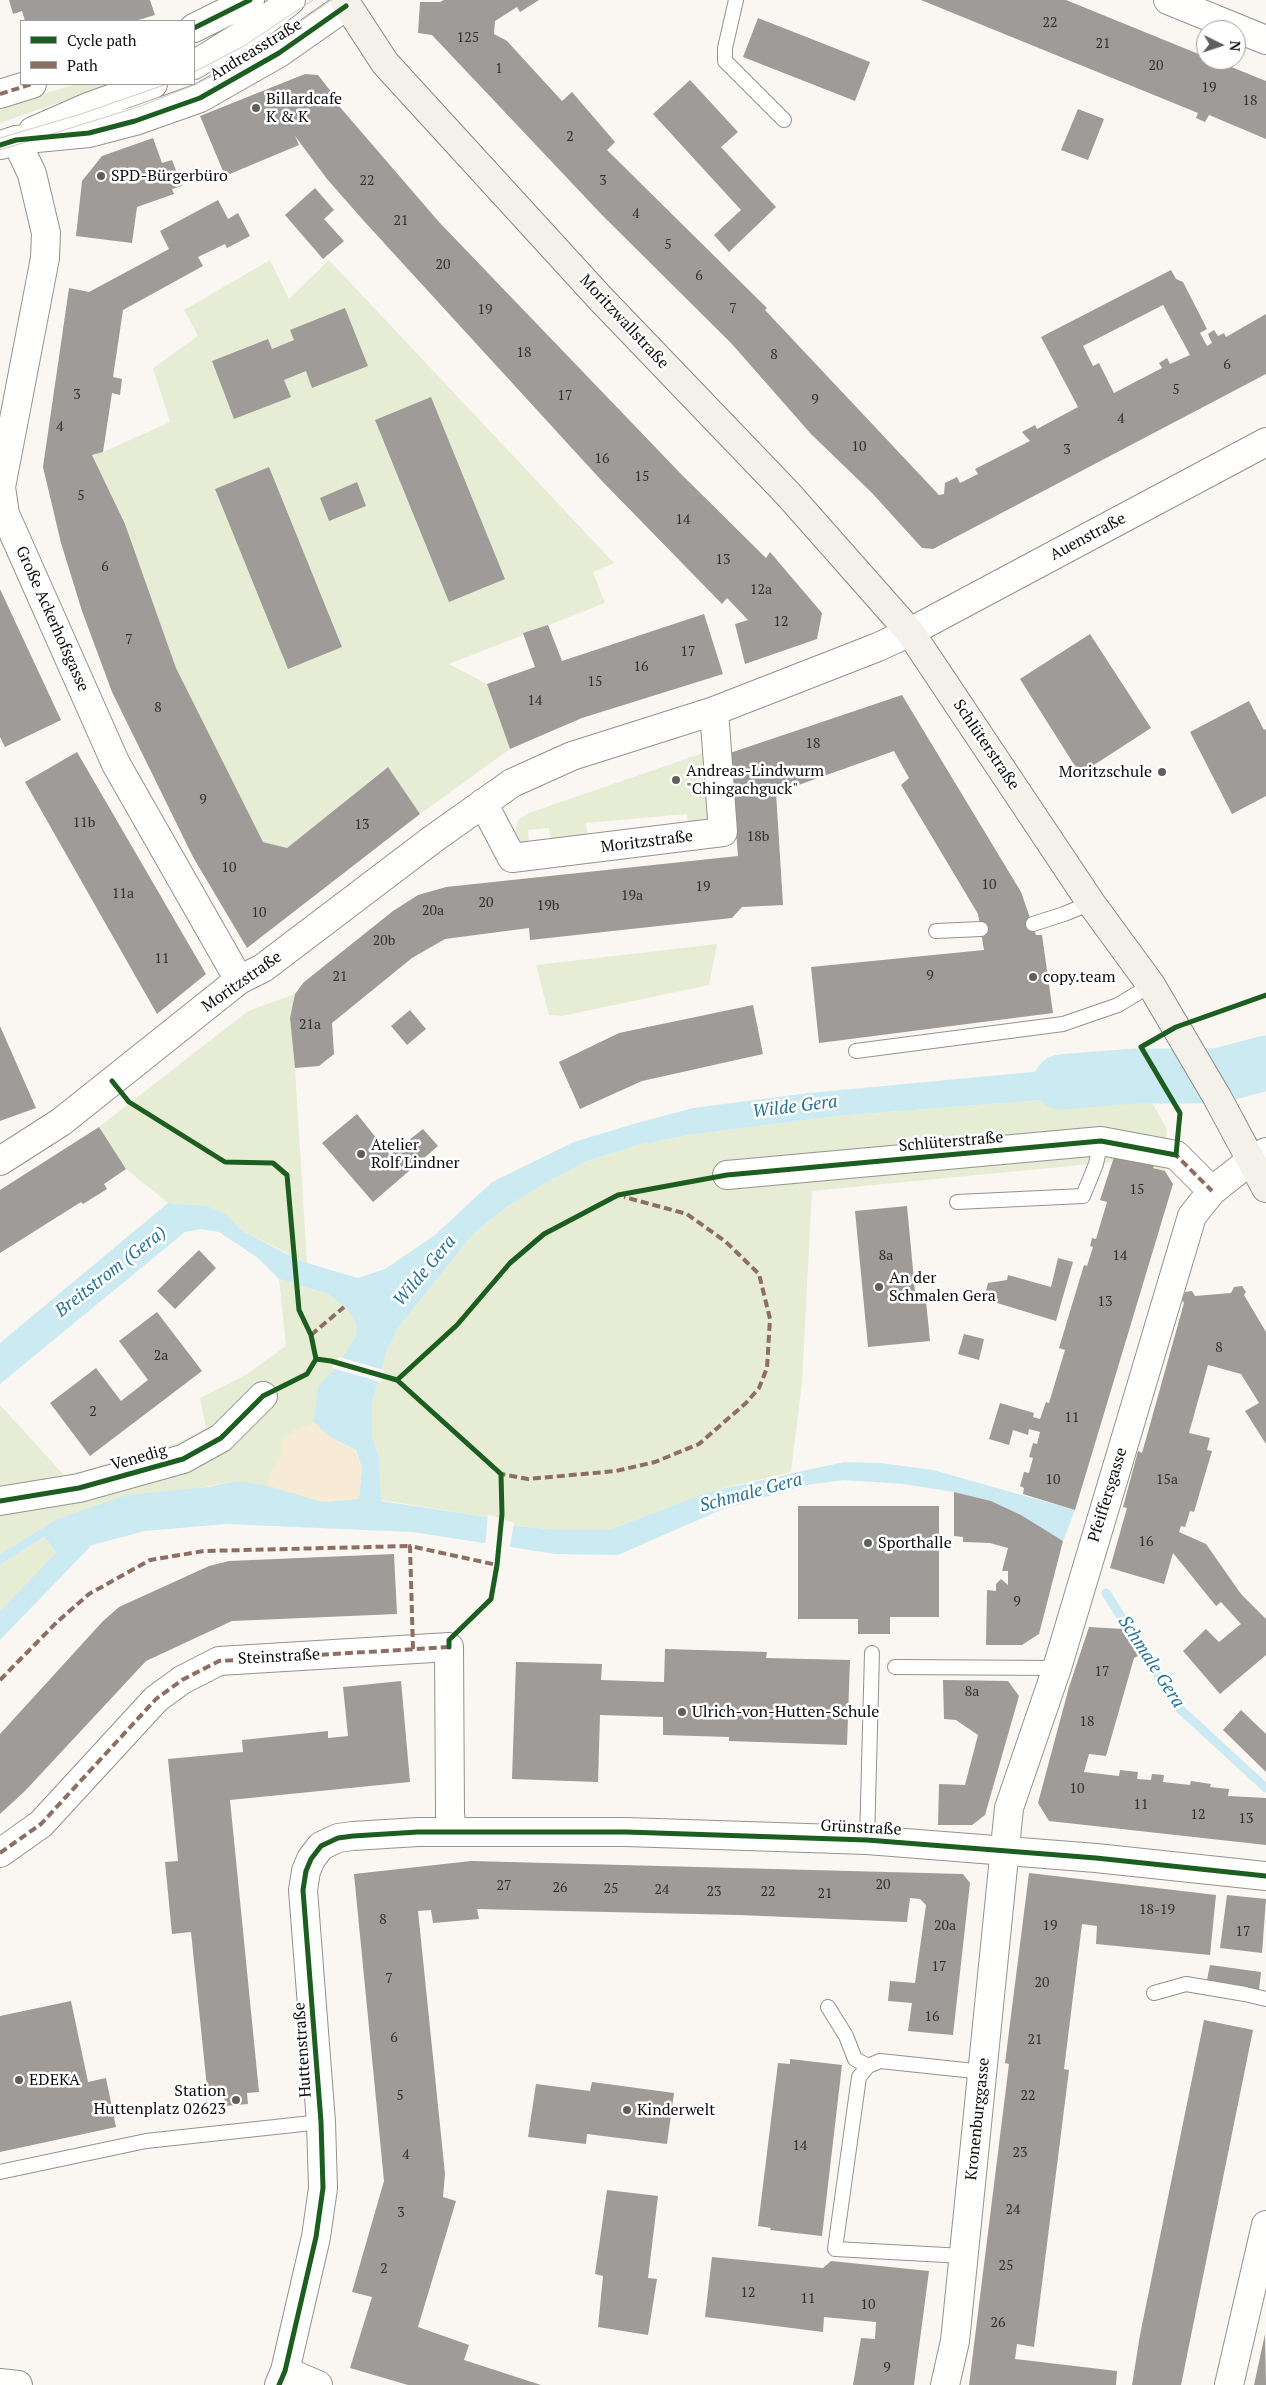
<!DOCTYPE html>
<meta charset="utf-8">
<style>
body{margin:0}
#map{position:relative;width:1266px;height:2385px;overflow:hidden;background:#faf7f2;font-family:"PT Serif",serif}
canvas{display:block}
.legend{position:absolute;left:20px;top:20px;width:175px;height:65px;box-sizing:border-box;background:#fff;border:1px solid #9e9e9e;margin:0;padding:6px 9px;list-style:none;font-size:15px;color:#0d0d0d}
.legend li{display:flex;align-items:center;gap:10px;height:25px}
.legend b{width:25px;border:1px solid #9e9e9e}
.north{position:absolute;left:1196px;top:20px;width:50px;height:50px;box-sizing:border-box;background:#fff;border:1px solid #9e9e9e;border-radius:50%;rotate:94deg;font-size:14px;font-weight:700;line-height:20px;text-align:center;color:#0d0d0d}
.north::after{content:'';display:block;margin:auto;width:18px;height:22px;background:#605f5d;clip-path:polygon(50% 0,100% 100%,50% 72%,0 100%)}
</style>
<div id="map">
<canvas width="1266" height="2385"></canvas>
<ul class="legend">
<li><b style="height:6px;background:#1b5e20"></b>Cycle path</li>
<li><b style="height:6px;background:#8d6e63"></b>Path</li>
</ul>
<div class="north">N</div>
</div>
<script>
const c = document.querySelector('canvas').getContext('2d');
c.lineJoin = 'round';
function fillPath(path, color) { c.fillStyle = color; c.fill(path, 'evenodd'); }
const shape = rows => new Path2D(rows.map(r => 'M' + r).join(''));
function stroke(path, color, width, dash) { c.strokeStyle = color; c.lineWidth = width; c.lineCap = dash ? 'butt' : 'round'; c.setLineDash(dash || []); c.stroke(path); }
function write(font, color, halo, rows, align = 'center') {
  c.font = font + ' "PT Serif",serif'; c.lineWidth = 5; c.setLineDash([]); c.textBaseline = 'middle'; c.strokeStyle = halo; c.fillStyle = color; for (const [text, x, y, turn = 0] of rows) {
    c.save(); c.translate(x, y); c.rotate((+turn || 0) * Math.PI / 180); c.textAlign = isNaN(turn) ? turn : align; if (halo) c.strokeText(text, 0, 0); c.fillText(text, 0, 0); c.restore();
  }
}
const green = shape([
 [76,84,112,84,0,123,0,107],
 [270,260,289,299,329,260,614,563,593,572,605,603,449,664,487,684,510,749,420,814,387,767,287,848,263,842,203,723,176,668,125,524,92,455,103,452,170,422,153,368,198,336,184,310],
 [706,752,710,824,689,832,687,814,586,823,588,841,551,845,549,828,528,830,529,848,518,840,515,831,518,820,529,813],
 [717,944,709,985,562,1016,549,1015,536,965],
 [295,994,290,1018,295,1068,307,1263,241,1230,227,1215,208,1206,168,1203,126,1169,99,1127,248,1011],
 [1146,1092,1167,1129,1165,1171,1153,1168,1155,1164,1130,1156,1128,1161,1114,1157,1112,1162,812,1191,802,1383,791,1472,708,1492,609,1530,560,1530,515,1526,488,1517,380,1500,379,1459,372,1435,372,1403,387,1350,398,1328,474,1233,508,1206,549,1181,587,1161,638,1145,689,1135,836,1116],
 [279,1279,328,1294,344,1307,354,1319,357,1334,337,1366,322,1502,236,1481,89,1509,57,1519,0,1554,0,1405,65,1476,180,1442,206,1428,200,1398,244,1376,286,1346],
 [44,1537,56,1554,0,1611,0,1565]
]);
const sand = shape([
 [314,1422,330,1437,355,1450,362,1468,359,1499,322,1502,268,1486,271,1472,281,1457,283,1440,295,1430]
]);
const water = shape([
 [1128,1063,1146,1092,836,1116,689,1135,638,1145,587,1161,549,1181,508,1206,474,1233,398,1328,387,1350,372,1403,372,1435,379,1459,381,1501,488,1517,515,1526,560,1530,609,1530,708,1492,844,1462,880,1463,933,1470,1075,1510,1063,1541,1021,1515,991,1501,954,1492,903,1484,844,1480,807,1485,723,1509,618,1555,556,1554,412,1532,226,1524,145,1531,92,1545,0,1640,0,1611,56,1553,44,1537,0,1565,0,1554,57,1519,127,1495,208,1487,236,1481,268,1486,322,1502,359,1499,362,1468,356,1450,330,1437,314,1422,318,1386,337,1366,357,1334,354,1319,344,1307,328,1294,279,1279,258,1258,219,1232,201,1229,185,1232,0,1384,0,1343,168,1203,208,1206,227,1215,241,1230,283,1252,307,1263,358,1278,385,1269,435,1235,492,1182,574,1142,637,1123,693,1108,809,1093]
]);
const pier = shape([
 [339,1357,384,1370,381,1382,332,1368],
 [488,1514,514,1523,509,1551,485,1547]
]);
const stream = shape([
 [1106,1593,1180,1709,1266,1788]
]);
const river = shape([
 [1061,1082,1135,1076,1217,1076,1266,1063]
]);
const building = shape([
 [9,0,150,0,155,15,135,21,25,21,22,11,13,14],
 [444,0,539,0,520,12,517,7,495,21,494,34,507,41,562,101,572,92,615,142,607,150,767,308,765,310,939,495,944,494,945,483,957,477,960,483,978,474,975,469,1030,441,1022,432,1035,425,1037,429,1078,407,1041,337,1171,270,1176,279,1183,282,1207,329,1200,333,1207,346,1212,343,1208,334,1214,330,1218,336,1224,333,1226,337,1266,314,1266,374,933,549,922,548,872,493,811,434,731,343,602,215,432,35,418,33,420,2,440,2],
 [1163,305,1190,355,1170,364,1167,358,1159,363,1162,368,1114,393,1099,363,1093,366,1083,346],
 [921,0,1066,0,1206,57,1206,60,1214,60,1266,81,1266,139,1209,115,1205,122,1196,118,1198,113],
 [758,18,870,62,855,101,743,57],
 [305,74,318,75,340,103,339,106,439,222,682,475,766,558,770,552,822,613,817,639,745,664,735,624,748,620,727,598,722,604,601,480,363,220,327,179,295,136,299,145,225,176,200,116],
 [690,80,738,132,721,147,776,207,729,252,714,235,741,210,653,114],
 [1078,109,1104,119,1088,160,1061,150],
 [153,138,162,163,172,160,182,186,172,189,174,194,137,207,132,243,76,236,82,181,102,156],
 [315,188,334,210,324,219,344,241,323,259,285,215],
 [218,200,228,219,238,213,250,236,227,248,225,244,198,257,203,266,123,310,113,377,122,379,120,395,112,393,103,452,92,455,125,524,176,668,263,842,287,848,388,767,420,814,247,948,193,857,112,692,82,611,61,543,43,467,69,288,89,292,169,249,160,231],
 [345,308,368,366,312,388,306,371,284,380,291,397,234,419,212,361,268,339,272,349,294,340,290,330],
 [431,397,505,579,449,602,375,420],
 [269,467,342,647,288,669,215,489],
 [357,482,366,506,329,521,320,498],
 [0,589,61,720,5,747,0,737],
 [704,614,723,674,582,718,510,749,487,684,535,667,523,633,548,625,562,661],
 [1090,634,1151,728,1080,774,1020,679],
 [902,695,1021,892,1036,935,1042,935,1053,1013,819,1043,811,967,984,950,978,914,901,785,909,778,894,751,776,793,783,905,742,907,732,918,530,940,529,928,445,939,412,958,332,1023,334,1054,319,1066,295,1068,290,1018,295,994,304,982,393,911,418,895,446,887,738,856,730,753],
 [1249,701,1264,730,1266,729,1266,796,1232,814,1190,732],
 [77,752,206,974,157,1014,25,782],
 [753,1005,763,1054,642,1081,580,1109,559,1062,619,1033],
 [410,1010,426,1029,407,1045,391,1026],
 [0,1026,36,1108,0,1121],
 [357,1114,390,1155,423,1129,438,1146,373,1202,322,1143],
 [99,1127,126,1169,104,1184,107,1189,83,1204,81,1202,0,1253,0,1190],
 [1130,1156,1155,1164,1153,1168,1165,1171,1173,1184,1075,1510,1023,1494,1024,1488,1020,1486,1024,1472,1029,1473,1033,1458,1029,1457,1033,1443,1037,1444,1040,1432,1029,1429,1028,1435,1013,1430,1009,1445,989,1439,1000,1403,1034,1413,1033,1417,1040,1419,1046,1402,1049,1403,1065,1350,1059,1348,1084,1265,1087,1266,1093,1247,1090,1246,1092,1238,1096,1239,1107,1202,1100,1200,1114,1157,1128,1161],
 [907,1206,916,1302,926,1301,930,1341,868,1347,855,1211],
 [199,1250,216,1268,175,1309,157,1291],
 [1058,1258,1073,1262,1056,1321,984,1299,988,1283,1007,1280,1008,1275,1051,1287],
 [1242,1286,1246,1292,1244,1295,1266,1332,1266,1444,1245,1411,1259,1403,1241,1374,1208,1365,1189,1433,1210,1438,1207,1450,1212,1451,1194,1512,1190,1511,1185,1527,1181,1526,1179,1532,1206,1544,1241,1594,1266,1619,1266,1655,1220,1694,1183,1651,1206,1629,1219,1642,1241,1624,1221,1602,1216,1606,1173,1553,1164,1584,1110,1568,1127,1508,1123,1507,1138,1451,1142,1453,1151,1421,1184,1303,1182,1300,1185,1292,1192,1291,1195,1296,1231,1293,1234,1287],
 [157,1312,202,1371,90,1456,50,1403,96,1368,121,1401,148,1380,119,1341],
 [964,1334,984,1339,979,1360,958,1354],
 [954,1492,991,1501,1021,1515,1063,1541,1039,1634,1022,1645,986,1645,987,1590,996,1591,996,1584,1001,1579,1008,1585,1008,1571,1002,1571,1008,1548,990,1543,963,1542,963,1537,954,1536],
 [798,1506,939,1506,939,1617,890,1617,890,1634,858,1634,858,1619,798,1619],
 [394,1554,397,1614,232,1621,146,1661,25,1791,0,1814,0,1734,103,1621,119,1607,209,1566,229,1561],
 [1089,1627,1123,1629,1138,1656,1134,1658,1106,1756,1089,1754,1084,1772,1119,1776,1120,1770,1138,1772,1137,1779,1151,1780,1152,1774,1164,1775,1163,1782,1190,1785,1191,1781,1211,1784,1210,1787,1229,1789,1228,1796,1266,1798,1266,1845,1049,1821,1038,1803,1069,1687],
 [665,1649,767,1652,766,1658,850,1660,847,1745,729,1741,729,1737,663,1735,663,1717,600,1715,598,1782,512,1779,516,1662,602,1664,601,1680,664,1682],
 [943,1680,1008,1681,1019,1696,985,1815,972,1825,938,1825,939,1784,965,1785,978,1735,956,1720,944,1719],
 [401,1681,410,1782,230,1800,259,2092,247,2093,248,2104,225,2106,224,2095,208,2097,191,1932,172,1934,165,1862,178,1861,168,1759,243,1752,242,1740,328,1731,328,1738,348,1736,343,1687],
 [1241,1710,1266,1734,1266,1772,1223,1730],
 [471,1861,963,1874,970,1883,953,2035,908,2031,912,2003,888,2001,890,1981,915,1983,926,1905,920,1899,910,1898,907,1922,739,1915,477,1909,479,1919,433,1923,431,1910,418,1911,445,2174,443,2197,456,2201,418,2327,469,2345,464,2360,541,2385,408,2385,350,2368,372,2297,352,2292,384,2181,354,1874],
 [1029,1873,1216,1895,1210,1955,1096,1944,1097,1926,1082,1924,1064,2069,1069,2070,1034,2347,1017,2344,1015,2359,1117,2371,1116,2385,969,2385,1009,2064,1005,2063],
 [1227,1895,1266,1899,1262,1953,1220,1948],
 [1210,1965,1261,1972,1259,1990,1206,1985],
 [71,2001,88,2082,106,2078,116,2127,0,2152,0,2016],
 [1204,2020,1253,2030,1181,2385,1132,2385,1140,2335],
 [790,2059,842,2065,822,2236,770,2230,771,2228,758,2226,778,2063,790,2064],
 [592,2082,674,2093,667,2144,587,2134,586,2144,528,2137,536,2084,590,2091],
 [607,2190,658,2196,648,2278,657,2279,648,2335,598,2327,603,2276,595,2274],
 [712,2257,823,2268,831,2261,929,2271,914,2385,853,2385,861,2338,875,2339,876,2322,824,2317,823,2332,705,2317],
 [1265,2334,1266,2385,1254,2385]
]);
const service = shape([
 [736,0,725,48,725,61,784,120],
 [1033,924,1064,914,1091,903],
 [936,931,981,929],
 [856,1051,1063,1024,1118,1005,1151,985],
 [957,1202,1083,1196,1096,1164,1101,1141],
 [895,1667,1057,1668],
 [867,1840,872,1653],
 [1154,1993,1186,1984,1245,1994,1266,1999],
 [828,2007,846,2036,855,2059,868,2066],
 [0,2172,146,2141,321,2122],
 [964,2256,835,2249,859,2077,868,2066,880,2061,984,2072]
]);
const minor = shape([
 [1168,0,1266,40],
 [194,28,250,0],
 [194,65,262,23,291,0],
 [0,94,32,84],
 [33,131,88,107,153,84],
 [16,140,32,174,46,233,45,258,1,487,5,514,116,764,239,980],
 [1,145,16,140,89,133,135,121,200,98,279,53,346,6],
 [483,803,512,858,723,832,714,711],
 [0,1161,61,1122,239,980,263,968,433,839,512,783,572,756,714,711,878,647,910,632,1266,442],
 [727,1175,1101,1141,1176,1155,1212,1191],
 [0,1501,79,1488,183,1459,221,1438,263,1396],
 [0,1853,41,1824,156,1699,182,1680,219,1661,449,1647,450,1814,452,1832],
 [285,2371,318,2385],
 [0,2383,18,2385],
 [279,2385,285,2371,316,2237,323,2188,321,2122,303,1890,306,1871,311,1859,321,1846,338,1838,353,1836,418,1832,626,1832,867,1840,1096,1858,1266,1876],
 [945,2385,955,2341,1009,1808,1057,1668,1192,1216,1212,1191,1251,1160,1266,1152],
 [1229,2385,1266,2225]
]);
const secondary = shape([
 [344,0,385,63,600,298,788,494,910,632,1091,903,1151,985,1217,1097,1266,1188]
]);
const tram = shape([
 [194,72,244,46,313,0],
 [0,138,81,114,167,84],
 [0,150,141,106,194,85,239,63,332,0]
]);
const quiet = shape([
 [0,94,32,84],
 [1172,1154,1176,1155,1212,1191],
 [311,1335,344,1307],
 [498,1472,501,1474,528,1479,616,1471,655,1462,699,1444,746,1403,759,1388,767,1368,770,1319,759,1274,726,1242,687,1214,624,1197],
 [413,1649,410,1546,497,1565],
 [0,1680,57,1622,89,1594,150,1560,204,1551,410,1546],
 [0,1853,41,1824,156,1699,182,1680,219,1661,449,1647,449,1645]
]);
const cycleway = shape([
 [194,28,250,0],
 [0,145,16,140,89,133,135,121,200,98,279,53,346,6],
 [112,1081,129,1102,225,1162,273,1163,287,1175,299,1310,311,1335,316,1359],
 [397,1380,457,1325,510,1263,544,1234,618,1195,727,1175,1101,1141,1176,1155,1180,1113,1141,1047,1176,1027,1266,995],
 [0,1501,79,1488,183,1459,221,1438,263,1396,307,1374,316,1359,331,1361,397,1380,501,1474,502,1514,497,1565,491,1599,449,1640,449,1647],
 [279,2385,285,2371,316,2237,323,2188,321,2122,303,1890,306,1871,311,1859,321,1846,338,1838,353,1836,418,1832,626,1832,867,1840,1096,1858,1266,1876]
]);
const markers = [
 [256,108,5,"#605f5d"],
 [101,176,5,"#605f5d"],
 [1162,772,5,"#605f5d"],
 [676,780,5,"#605f5d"],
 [1033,977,5,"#605f5d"],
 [361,1154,5,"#605f5d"],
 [879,1287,5,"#605f5d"],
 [868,1543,5,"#605f5d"],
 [682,1712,5,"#605f5d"],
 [19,2080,5,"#605f5d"],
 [236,2100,5,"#605f5d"],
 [627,2110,5,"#605f5d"]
];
const numberNames = [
 ["22",1050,23],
 ["125",468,38],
 ["21",1103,44],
 ["20",1156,66],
 ["1",499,69],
 ["19",1209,88],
 ["18",1250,101],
 ["2",570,137],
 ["22",367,181],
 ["3",603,181],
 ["4",636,214],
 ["21",401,221],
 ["5",668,245],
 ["20",443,265],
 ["6",699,276],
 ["7",733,309],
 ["19",485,310],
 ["18",524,353],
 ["8",774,355],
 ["6",1227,365],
 ["5",1176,390],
 ["3",77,395],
 ["17",565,396],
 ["9",815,400],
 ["4",1121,419],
 ["4",60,427],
 ["10",859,447],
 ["3",1067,450],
 ["16",602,459],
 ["15",642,477],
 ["5",81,496],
 ["14",683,520],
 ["13",723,560],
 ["6",105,567],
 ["12a",761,590],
 ["12",781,622],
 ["7",129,640],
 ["17",688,652],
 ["16",641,667],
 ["15",595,682],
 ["14",535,701],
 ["8",158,708],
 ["18",813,744],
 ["9",203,800],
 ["11b",84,823],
 ["13",362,825],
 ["18b",758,837],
 ["10",229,868],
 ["10",989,885],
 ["19",703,887],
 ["11a",123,894],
 ["19a",632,896],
 ["20",486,903],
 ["19b",548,906],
 ["20a",433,911],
 ["10",259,913],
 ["20b",384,941],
 ["11",162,959],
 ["9",930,976],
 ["21",340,977],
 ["21a",310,1025],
 ["15",1137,1190],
 ["8a",886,1256],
 ["14",1120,1256],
 ["13",1105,1302],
 ["8",1219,1348],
 ["2a",161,1356],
 ["2",93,1412],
 ["11",1072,1418],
 ["10",1053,1480],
 ["15a",1167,1480],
 ["16",1146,1542],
 ["9",1017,1602],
 ["17",1102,1672],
 ["8a",972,1692],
 ["18",1087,1722],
 ["10",1077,1789],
 ["11",1141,1805],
 ["12",1198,1815],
 ["13",1246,1819],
 ["20",883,1885],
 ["27",504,1886],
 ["26",560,1888],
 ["25",611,1889],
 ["24",662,1890],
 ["23",714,1892],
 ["22",768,1892],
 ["21",825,1894],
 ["18-19",1157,1910],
 ["8",383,1920],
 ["20a",945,1926],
 ["19",1050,1926],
 ["17",1243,1932],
 ["17",939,1967],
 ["7",389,1979],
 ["20",1042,1983],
 ["16",932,2017],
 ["6",394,2038],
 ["21",1035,2040],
 ["5",400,2096],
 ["22",1028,2096],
 ["14",800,2146],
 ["23",1020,2153],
 ["4",406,2155],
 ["24",1013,2210],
 ["3",401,2213],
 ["25",1006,2266],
 ["2",384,2269],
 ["12",748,2293],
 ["11",808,2299],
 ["10",868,2305],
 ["26",998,2323],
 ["9",887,2368]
];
const streetNames = [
 ["Andreasstraße",256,50,-31],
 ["Moritzwallstraße",624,322,47],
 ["Auenstraße",1088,537,-28],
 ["Große Ackerhofsgasse",52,619,66],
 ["Schlüterstraße",986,745,56],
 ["Moritzstraße",647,842,-7],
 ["Moritzstraße",242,982,-35],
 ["Schlüterstraße",951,1142,-5],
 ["Venedig",139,1458,-16],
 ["Pfeiffersgasse",1108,1495,-73],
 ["Steinstraße",279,1657,-3],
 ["Grünstraße",861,1828,3],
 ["Huttenstraße",303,2050,-94],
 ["Kronenburggasse",978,2119,-84]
];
const poiNames = [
 ["Billardcafe",266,99],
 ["K & K",266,117],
 ["SPD-Bürgerbüro",111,176],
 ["Andreas-Lindwurm",686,771],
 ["\"Chingachguck\"",686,789],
 ["Moritzschule",1152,772,"right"],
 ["copy.team",1043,977],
 ["Atelier",371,1145],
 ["Rolf Lindner",371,1163],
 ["An der",889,1278],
 ["Schmalen Gera",889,1296],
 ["Sporthalle",878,1543],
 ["Ulrich-von-Hutten-Schule",692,1712],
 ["EDEKA",29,2080],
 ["Station",226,2091,"right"],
 ["Huttenplatz 02623",226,2109,"right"],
 ["Kinderwelt",637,2110]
];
const waterNames = [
 ["Wilde Gera",795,1107,-7],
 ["Wilde Gera",425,1271,-50],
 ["Breitstrom (Gera)",111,1272,-38],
 ["Schmale Gera",751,1493,-15],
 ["Schmale Gera",1151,1662,57]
];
fillPath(green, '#e7edd4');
fillPath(sand, '#f7ebd6');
fillPath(water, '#cceaf1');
fillPath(pier, '#faf7f2');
stroke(stream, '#cceaf1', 9);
stroke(river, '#cceaf1', 55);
fillPath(building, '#9e9b98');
stroke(service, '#949290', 16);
stroke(minor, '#949290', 30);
stroke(secondary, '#8a8987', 30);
stroke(service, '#fefefd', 14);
stroke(minor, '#fefefd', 28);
stroke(secondary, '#f4f1ea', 28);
stroke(tram, '#d5c7c8', 1);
stroke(quiet, '#8d6e63', 4, [8, 4]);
stroke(cycleway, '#1b5e20', 5);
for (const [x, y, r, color] of markers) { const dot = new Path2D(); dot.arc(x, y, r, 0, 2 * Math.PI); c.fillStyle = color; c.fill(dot); stroke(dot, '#fff', 2); }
write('14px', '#313030', null, numberNames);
write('16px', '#0d0d0d', '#fff', streetNames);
write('16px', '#0d0d0d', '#fff', poiNames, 'left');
write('italic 18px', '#227494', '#fff', waterNames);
</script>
